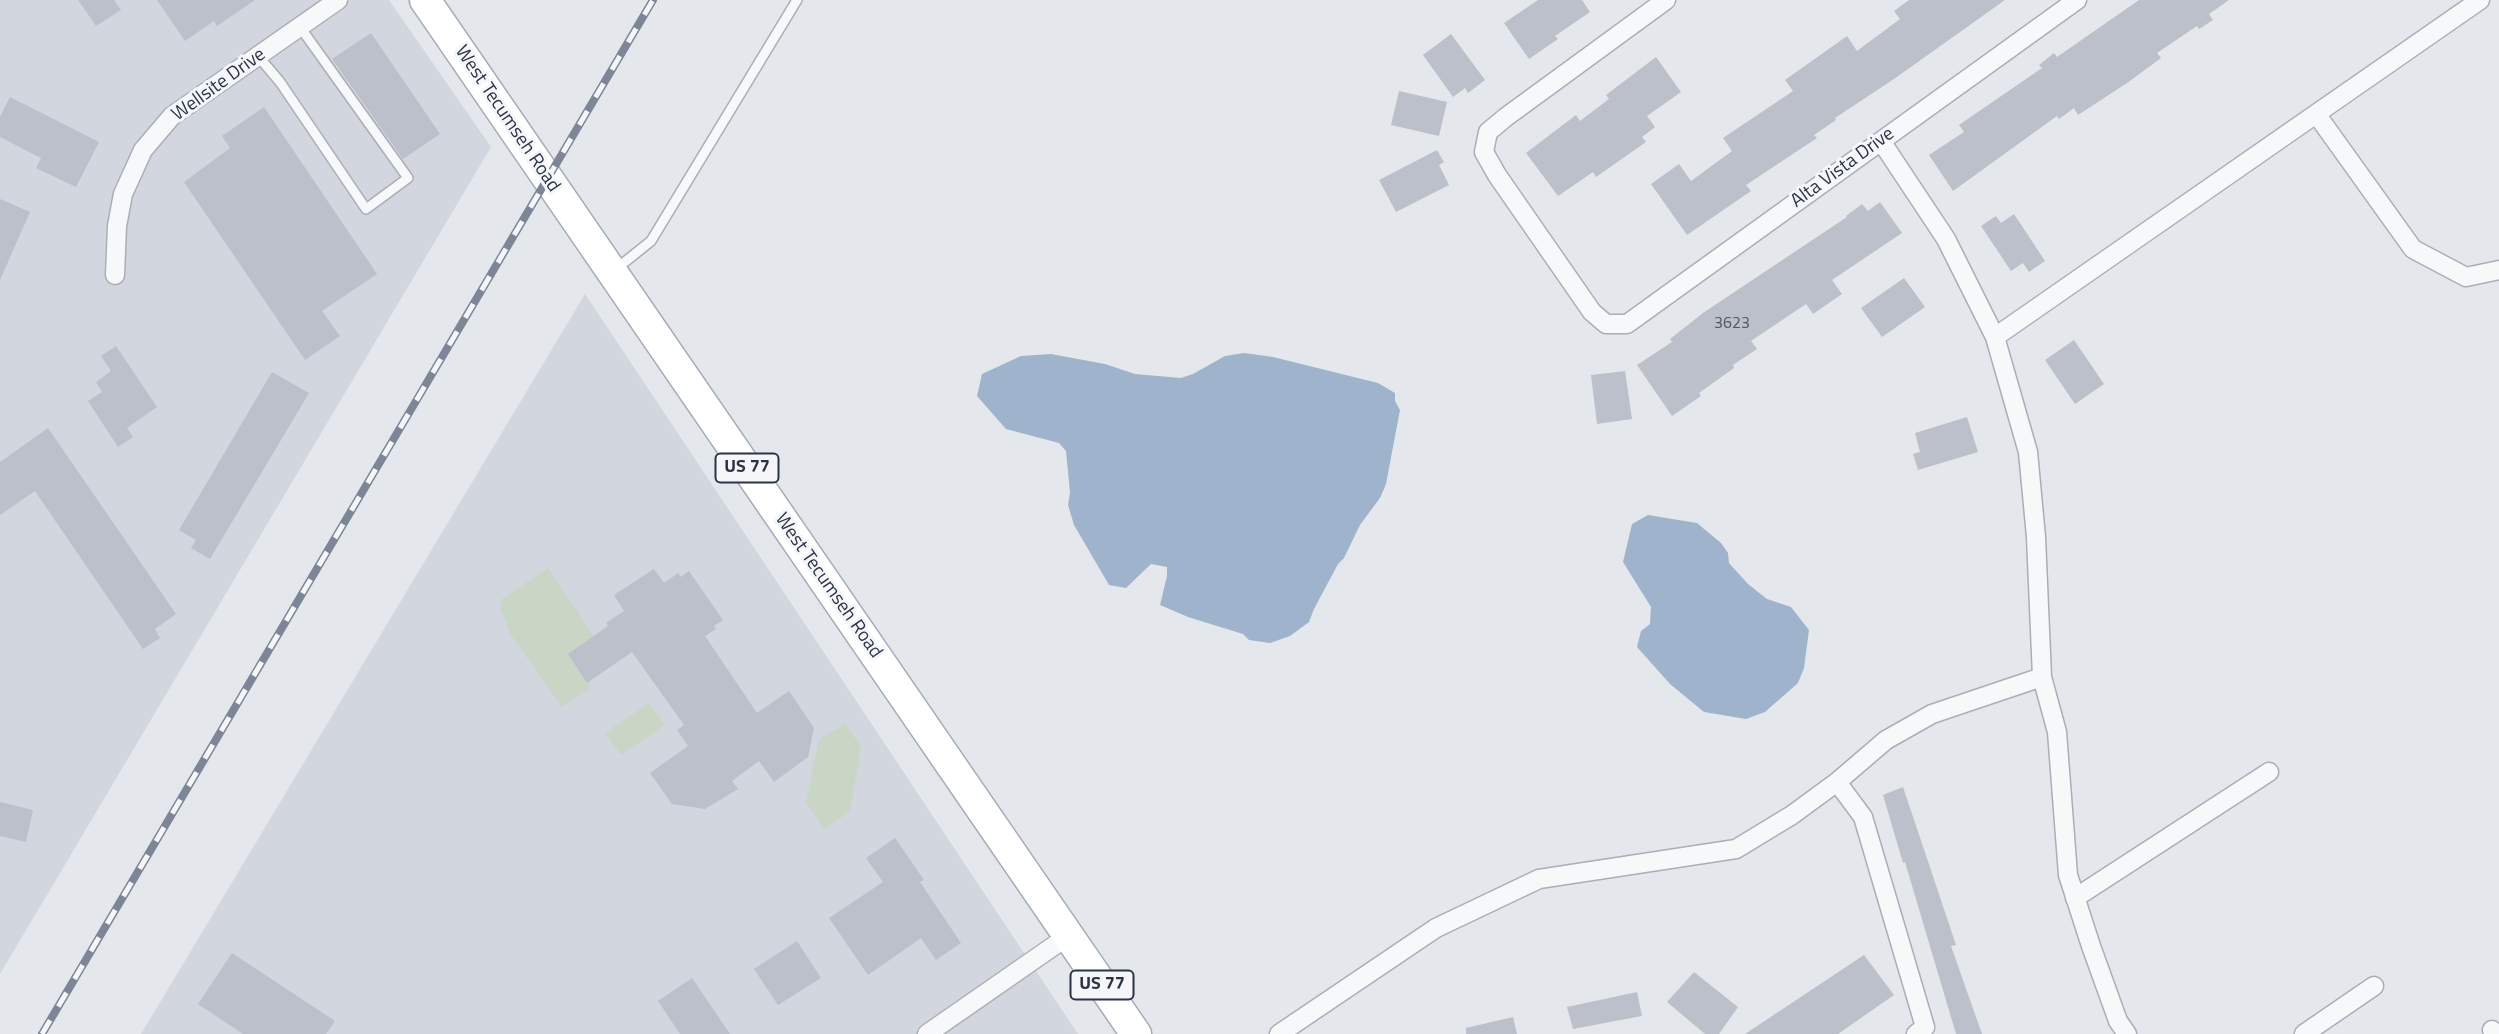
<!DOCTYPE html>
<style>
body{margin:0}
canvas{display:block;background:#e4e7ec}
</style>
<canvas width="2499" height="1034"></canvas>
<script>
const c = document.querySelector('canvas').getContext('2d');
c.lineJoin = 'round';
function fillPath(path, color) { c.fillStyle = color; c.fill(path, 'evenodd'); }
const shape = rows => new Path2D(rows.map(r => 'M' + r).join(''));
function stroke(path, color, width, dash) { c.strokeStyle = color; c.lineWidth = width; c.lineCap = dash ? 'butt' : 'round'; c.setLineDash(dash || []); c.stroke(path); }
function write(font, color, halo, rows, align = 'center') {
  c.font = font + ' "Titillium Web",sans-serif'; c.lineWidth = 6; c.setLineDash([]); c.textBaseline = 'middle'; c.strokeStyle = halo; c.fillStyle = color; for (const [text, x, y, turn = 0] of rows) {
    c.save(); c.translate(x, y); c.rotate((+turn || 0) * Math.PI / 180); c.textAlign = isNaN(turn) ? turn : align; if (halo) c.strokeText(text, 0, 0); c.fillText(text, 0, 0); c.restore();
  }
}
const built = shape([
 [0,0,389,0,491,147,0,974],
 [585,294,1078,1034,141,1034]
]);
const green = shape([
 [548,568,594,636,568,654,591,688,562,707,511,635,501,610,502,599],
 [649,703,665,725,621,755,605,733],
 [845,723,861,747,850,811,825,829,806,803,819,740]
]);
const water = shape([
 [1244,353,1273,357,1378,383,1395,393,1395,401,1400,410,1386,484,1380,498,1360,525,1344,558,1338,564,1314,609,1309,622,1290,636,1270,643,1249,640,1243,634,1188,617,1160,605,1167,576,1167,567,1151,564,1126,588,1109,585,1074,525,1068,505,1070,493,1066,451,1059,443,1006,429,977,396,982,374,1021,356,1051,354,1105,364,1135,374,1181,378,1193,374,1225,356],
 [1648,515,1697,523,1721,543,1728,553,1729,563,1748,584,1767,599,1791,607,1809,630,1804,668,1798,683,1765,712,1746,719,1704,712,1670,684,1637,647,1641,631,1650,624,1651,607,1623,562,1632,524]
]);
const building = shape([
 [78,0,114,0,121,10,96,26],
 [157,0,255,0,217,26,214,21,185,41],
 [1538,0,1582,0,1590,12,1555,36,1558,39,1529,59,1504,23],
 [1909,0,2005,0,1894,79,1835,118,1836,120,1814,135,1817,138,1746,185,1751,191,1687,235,1651,184,1679,164,1691,181,1732,151,1723,138,1793,91,1785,80,1847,36,1857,51,1900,19,1894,11],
 [2139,0,2229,0,2209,14,2213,20,2199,29,2197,26,2157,53,2161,58,2127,83,2078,115,2074,108,2059,119,2057,116,1953,191,1929,155,1964,132,1959,125,2042,68,2039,65,2054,53,2057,57],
 [371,33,440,134,403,159,332,59],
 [1451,34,1485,80,1468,93,1465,88,1453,97,1423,55],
 [1656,57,1681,92,1647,116,1655,127,1642,137,1646,142,1596,177,1593,172,1558,196,1526,153,1576,115,1580,121,1609,99,1606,95],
 [1399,91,1447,102,1439,136,1391,125],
 [10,97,99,142,76,187,36,168,41,158,0,137,0,117],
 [264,107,377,274,322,311,340,336,305,360,184,182,230,148,222,136],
 [1437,150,1444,162,1439,165,1449,185,1396,212,1379,180],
 [0,199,30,212,0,280],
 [1880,202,1902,233,1832,280,1842,294,1813,314,1806,304,1751,341,1757,349,1733,365,1734,368,1699,393,1701,396,1672,416,1637,365,1672,342,1670,339,1703,313,1847,217,1846,216,1862,204,1868,211],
 [2014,214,2045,261,2029,272,2023,263,2011,271,1981,226,1996,216,2001,223],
 [1904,278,1925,307,1882,337,1861,308],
 [2074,340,2104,384,2075,404,2045,360],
 [116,346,157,407,127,428,133,437,118,447,88,401,102,392,96,382,111,371,101,356],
 [1625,371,1632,419,1597,424,1591,375],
 [272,372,309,393,210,559,191,548,196,540,179,530],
 [1967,417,1978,452,1918,470,1913,454,1920,452,1915,433],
 [48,428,176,614,155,629,160,638,143,649,35,491,0,515,0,462],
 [654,569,664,583,678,573,681,577,689,571,723,620,714,626,716,629,705,636,757,713,789,691,814,728,808,757,774,782,759,761,732,781,738,789,705,809,672,804,650,773,688,746,677,730,684,725,632,652,587,683,568,654,608,626,606,623,624,611,614,595],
 [1903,787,1956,945,1951,946,1982,1034,1956,1034,1905,862,1903,863,1883,795],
 [0,802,33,810,26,842,0,836],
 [895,838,924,880,920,882,961,943,936,960,921,938,868,975,829,918,883,882,866,858],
 [797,941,821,978,778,1005,754,969],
 [232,953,335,1021,326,1034,243,1034,198,1004],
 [1864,955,1894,995,1838,1034,1745,1034],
 [1694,972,1738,1007,1719,1034,1705,1034,1667,1002],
 [692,978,730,1034,680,1034,658,1001],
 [1637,992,1642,1016,1573,1029,1567,1007],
 [1513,1017,1517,1034,1466,1034,1466,1028]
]);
const lane = shape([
 [258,56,280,82,366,209,408,178,300,27],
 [616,269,651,241,797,0]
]);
const street = shape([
 [1666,0,1506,117,1488,132,1484,152,1497,175,1592,312,1606,324,1627,324,2077,0],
 [2317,115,2413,249,2466,277,2499,270],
 [1881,141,1946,239,1995,337,2028,452,2036,537,2042,677,1932,714,1886,740,1837,782,1863,817,1925,1027,1916,1034],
 [115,275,117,226,123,194,143,150,172,116,338,0],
 [1995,337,2480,0],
 [2042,677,2057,732,2068,875,2091,946,2118,1021,2127,1034],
 [2075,898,2269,772],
 [2492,1030,2494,1034],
 [927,1034,1068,936],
 [1279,1034,1436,928,1539,879,1736,849,1792,815,1837,782],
 [2304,1034,2374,986]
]);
const primary = shape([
 [425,0,1136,1034]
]);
const rail = shape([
 [42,1034,653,0]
]);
const numberNames = [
 ["3623",1732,324]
];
const shields = [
 [747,468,63],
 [1102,985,63]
];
const shieldNames = [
 ["US 77",747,468],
 ["US 77",1102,985]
];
const streetNames = [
 ["Wellsite Drive",219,85,-36],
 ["West Tecumseh Road",507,119,56],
 ["Alta Vista Drive",1843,168,-36],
 ["West Tecumseh Road",828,586,55]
];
fillPath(built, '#d2d6de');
fillPath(green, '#c9d6c5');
fillPath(water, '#9fb4cc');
fillPath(building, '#bbc0ca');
stroke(lane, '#a9aeb7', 12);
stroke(street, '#a9aeb7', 21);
stroke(primary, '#a3abb8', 33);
stroke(lane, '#f7f8fa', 9);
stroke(street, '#f7f8fa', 18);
stroke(primary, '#fff', 30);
stroke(rail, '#7d8696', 8);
stroke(rail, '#f4f6f9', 5, [16]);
write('16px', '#4f5766', null, numberNames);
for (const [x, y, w] of shields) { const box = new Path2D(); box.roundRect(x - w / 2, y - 14.5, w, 29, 5); c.fillStyle = '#f4f6f9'; c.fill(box); stroke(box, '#2b3445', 2); }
write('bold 18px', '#2b3445', null, shieldNames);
write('19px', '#2b3445', '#f4f6f9', streetNames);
</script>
